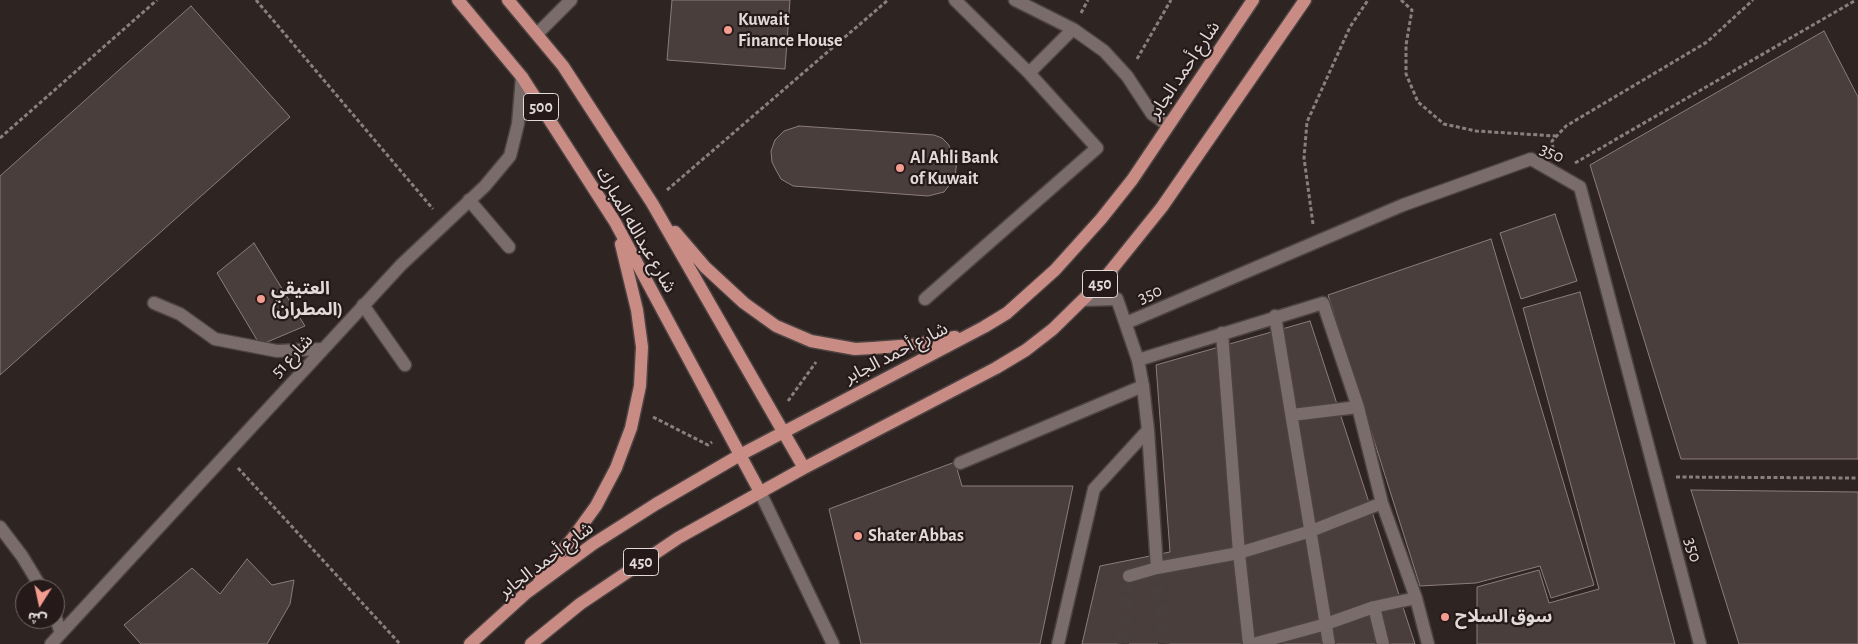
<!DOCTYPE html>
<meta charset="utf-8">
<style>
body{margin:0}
#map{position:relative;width:1858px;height:644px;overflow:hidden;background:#2e2422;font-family:"Alegreya Sans","Noto Sans Arabic",sans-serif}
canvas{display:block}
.north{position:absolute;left:15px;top:579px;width:50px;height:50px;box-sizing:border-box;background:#251a19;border:1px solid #716766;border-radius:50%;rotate:190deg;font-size:14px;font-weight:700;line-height:20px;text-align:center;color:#e2dad9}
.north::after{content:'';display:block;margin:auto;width:18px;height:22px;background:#f59c91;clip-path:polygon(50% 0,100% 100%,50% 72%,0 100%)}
</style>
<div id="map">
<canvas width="1858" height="644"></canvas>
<div class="north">ش</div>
</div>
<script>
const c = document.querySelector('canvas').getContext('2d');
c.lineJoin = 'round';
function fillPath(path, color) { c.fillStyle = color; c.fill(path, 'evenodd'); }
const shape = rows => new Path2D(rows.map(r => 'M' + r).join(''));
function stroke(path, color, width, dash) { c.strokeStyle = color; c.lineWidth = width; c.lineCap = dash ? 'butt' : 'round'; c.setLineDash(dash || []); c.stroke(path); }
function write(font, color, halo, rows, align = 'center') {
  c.font = font + ' "Alegreya Sans","Noto Sans Arabic",sans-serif'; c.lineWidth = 4.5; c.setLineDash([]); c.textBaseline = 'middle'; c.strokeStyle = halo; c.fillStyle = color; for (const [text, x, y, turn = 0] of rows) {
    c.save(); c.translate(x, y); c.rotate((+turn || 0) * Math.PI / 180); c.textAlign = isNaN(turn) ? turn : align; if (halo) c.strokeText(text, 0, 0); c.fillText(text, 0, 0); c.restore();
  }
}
const building = shape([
 [672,0,790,0,785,69,667,60,672,0],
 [191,6,290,117,0,375,0,176,191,6],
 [1824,31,1858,97,1858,459,1681,459,1590,165,1824,31],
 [799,126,934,135,942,138,948,144,957,159,955,178,944,192,928,196,793,186,781,179,776,170,772,162,771,151,775,140,784,131,799,126],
 [1555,214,1577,281,1521,299,1500,233,1555,214],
 [1491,239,1594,585,1551,598,1540,566,1476,583,1420,586,1328,295,1491,239],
 [254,243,305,326,260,345,217,273,254,243],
 [1580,292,1675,644,1477,644,1477,587,1539,570,1549,603,1599,589,1523,308,1580,292],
 [1310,321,1415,644,1082,644,1100,566,1170,552,1156,365,1310,321],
 [955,462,962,486,1073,486,1040,644,861,644,829,509,955,462],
 [1691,490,1858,492,1858,644,1739,644,1691,490],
 [247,559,272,585,294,580,290,604,267,644,141,644,124,625,192,568,220,594,247,559]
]);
const pedestrianTunnel = shape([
 [1157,568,1164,644],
 [1123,644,1129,576]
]);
const path = shape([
 [256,0,433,209],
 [1401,0,1412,10,1406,45,1406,74,1418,102,1444,124,1476,131,1556,136],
 [1081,13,1088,0],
 [1137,59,1171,0],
 [0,138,157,0],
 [1553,149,1552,141,1566,126,1707,42,1753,0],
 [1575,163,1856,0],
 [667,190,888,0],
 [1313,224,1304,158,1307,122,1350,27,1368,0],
 [788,401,816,362],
 [653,417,708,445,712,442],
 [238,468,400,644],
 [1676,477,1858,478]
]);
const service = shape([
 [955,0,1029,73],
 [1015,0,1073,29,1104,51,1127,76,1152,114,1168,125],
 [537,34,571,0],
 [469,200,509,247],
 [925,299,1097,148,1029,73,1073,29],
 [154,303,180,314,215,339,277,351,322,349],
 [363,305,405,365],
 [960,463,1143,386,1138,360,1117,299,1084,300],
 [0,527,22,556,42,589],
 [55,616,61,633]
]);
const pedestrian = shape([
 [1275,316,1329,644],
 [1126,323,1403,205,1531,159,1580,187,1700,644],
 [1222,333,1239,553,1249,644],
 [1138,360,1323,303,1358,407,1382,503,1416,598,1428,644],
 [1292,415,1358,407],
 [1148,430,1157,568],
 [760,492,833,644],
 [1129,576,1157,568,1239,553,1311,531,1382,503],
 [1374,607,1383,644],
 [1058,644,1094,489,1148,430,1143,386],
 [1253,644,1326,624,1374,607,1416,598]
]);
const minor = shape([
 [51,644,401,265,485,186,510,156,518,124,522,77]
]);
const primary = shape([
 [458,0,522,77,615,222,760,492],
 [508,0,563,66,652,203,804,468],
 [675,232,705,267,744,303,776,326,811,341,855,349,873,348,913,345,955,337],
 [539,578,572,539,596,506,616,468,631,428,640,386,642,347,637,310,621,244],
 [470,644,525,594,593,544,656,504,740,455,984,327,1007,313,1055,270,1101,219,1132,180,1253,0],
 [531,644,580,604,678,538,804,468,996,368,1026,350,1053,329,1104,279,1162,207,1305,0]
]);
const markers = [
 [728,30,5,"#f59c91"],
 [900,168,5,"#f59c91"],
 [261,299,5,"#f59c91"],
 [858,536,5,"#f59c91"],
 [1445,617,5,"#f59c91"]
];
const shields = [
 [541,107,35],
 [1100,284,35],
 [641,562,35]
];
const shieldNames = [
 ["500",541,107],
 ["450",1100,284],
 ["450",641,562]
];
const poiNames = [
 ["Kuwait",738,20],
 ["Finance House",738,41],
 ["Al Ahli Bank",910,158],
 ["of Kuwait",910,179],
 ["العتيقي",271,289],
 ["(المطران)",271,310],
 ["Shater Abbas",868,536],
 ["سوق السلاح",1455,617]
];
const streetNames = [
 ["شارع أحمد الجابر",1184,70,-56],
 ["350",1552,153,25],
 ["شارع عبدالله المبارك",636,230,60],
 ["350",1150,294,-23],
 ["شارع أحمد الجابر",896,353,-27],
 ["شارع 51",292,356,-47],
 ["350",1693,550,75],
 ["شارع أحمد الجابر",546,560,-37]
];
fillPath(building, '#4a3e3d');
stroke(building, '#8b7d7b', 1);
stroke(pedestrianTunnel, '#493f3d', 12, [12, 6]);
stroke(service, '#4b4241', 15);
stroke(pedestrian, '#4b4241', 15);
stroke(minor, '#4b4241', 15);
stroke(primary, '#4b4241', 15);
stroke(path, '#89807e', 3, [4, 2.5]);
stroke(service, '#796c6a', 12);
stroke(pedestrian, '#796c6a', 12);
stroke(minor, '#796c6a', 12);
stroke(primary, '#c98c84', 12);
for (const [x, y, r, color] of markers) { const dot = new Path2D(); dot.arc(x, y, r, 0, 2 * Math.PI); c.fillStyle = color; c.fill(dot); stroke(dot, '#251a19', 2); }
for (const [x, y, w] of shields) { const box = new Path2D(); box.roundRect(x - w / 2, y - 13.5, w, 27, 4); c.fillStyle = '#251a19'; c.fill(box); stroke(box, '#e2dad9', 1); }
write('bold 16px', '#e2dad9', null, shieldNames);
write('bold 18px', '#e2dad9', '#251a19', poiNames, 'left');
write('18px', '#e2dad9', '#251a19', streetNames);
</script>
